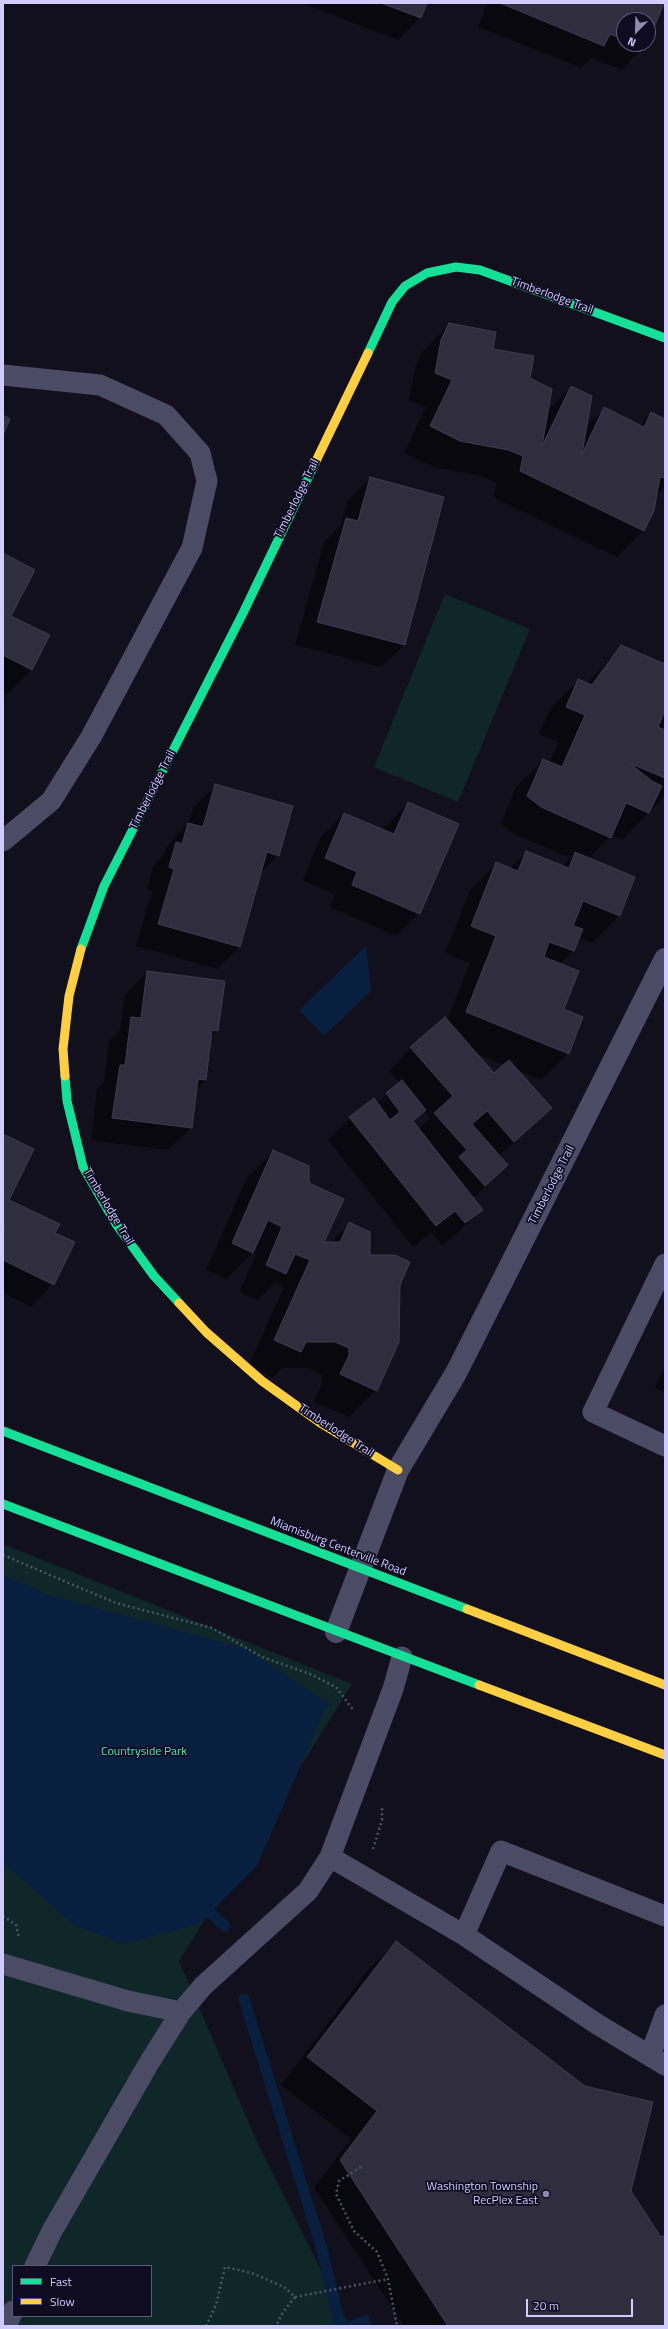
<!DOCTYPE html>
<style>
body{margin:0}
#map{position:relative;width:668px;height:2329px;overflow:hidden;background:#12101c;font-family:"Titillium Web",sans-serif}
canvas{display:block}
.frame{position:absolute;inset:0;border:4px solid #d0ccff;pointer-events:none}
.legend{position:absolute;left:12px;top:2265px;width:140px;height:52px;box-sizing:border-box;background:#0f0b21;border:1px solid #5c587a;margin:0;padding:5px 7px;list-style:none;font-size:12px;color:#d0ccff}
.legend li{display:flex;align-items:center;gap:8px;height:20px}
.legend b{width:20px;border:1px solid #5c587a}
.north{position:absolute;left:616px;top:12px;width:40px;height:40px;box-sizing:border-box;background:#0f0b21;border:1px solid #5c587a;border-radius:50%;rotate:203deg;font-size:11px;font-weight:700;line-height:16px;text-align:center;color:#d0ccff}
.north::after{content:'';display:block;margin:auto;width:14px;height:18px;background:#8e8ab0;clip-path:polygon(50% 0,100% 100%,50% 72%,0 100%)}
.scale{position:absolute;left:526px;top:2299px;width:107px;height:18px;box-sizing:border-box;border:2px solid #d0ccff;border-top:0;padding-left:5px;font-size:12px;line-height:14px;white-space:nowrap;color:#d0ccff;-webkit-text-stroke:3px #0f0b21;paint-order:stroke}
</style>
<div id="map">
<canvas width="668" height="2329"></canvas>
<div class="frame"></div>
<ul class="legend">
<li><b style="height:5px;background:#16e098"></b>Fast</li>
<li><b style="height:5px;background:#ffcf43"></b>Slow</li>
</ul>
<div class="north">N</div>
<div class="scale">20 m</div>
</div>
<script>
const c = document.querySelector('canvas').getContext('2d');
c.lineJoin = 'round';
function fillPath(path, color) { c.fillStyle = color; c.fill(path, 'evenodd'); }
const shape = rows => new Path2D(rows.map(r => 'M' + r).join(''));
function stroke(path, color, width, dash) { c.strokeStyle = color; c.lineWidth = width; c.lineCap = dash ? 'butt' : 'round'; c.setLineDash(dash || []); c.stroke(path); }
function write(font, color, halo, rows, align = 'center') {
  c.font = font + ' "Titillium Web",sans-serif'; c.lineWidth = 3.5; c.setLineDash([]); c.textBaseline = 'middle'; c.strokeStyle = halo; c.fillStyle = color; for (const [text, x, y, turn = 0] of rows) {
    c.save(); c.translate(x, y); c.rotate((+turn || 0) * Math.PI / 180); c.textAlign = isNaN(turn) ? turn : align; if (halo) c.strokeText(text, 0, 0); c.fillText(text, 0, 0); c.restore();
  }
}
const green = shape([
 [445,594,530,629,458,802,374,767],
 [3,1544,352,1684,179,1961,257,2142,349,2326,3,2326],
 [13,2266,151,2266,151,2316,13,2316]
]);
const water = shape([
 [366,946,371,991,324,1036,299,1010],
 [3,1575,49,1595,246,1649,328,1703,257,1866,199,1924,123,1944,72,1924,3,1862],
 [368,2314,372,2326,335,2326]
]);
const shadow = shape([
 [301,3,426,3,420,18,398,40],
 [487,3,663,3,648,40,648,20,624,20,624,44,646,44,622,70,591,58,581,68,478,27],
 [449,325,492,349,529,378,547,411,571,387,586,427,604,409,639,426,651,413,665,420,665,487,655,496,644,530,617,557,494,498,496,483,481,476,433,467,404,453,426,407,409,400,415,368,422,352],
 [370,478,443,498,404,645,381,667,295,645,324,542,341,525,347,501],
 [3,554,10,616,49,636,31,670,4,697],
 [622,646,665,665,665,796,622,840,611,835,589,859,634,877,619,916,592,943,578,937,573,951,560,964,568,1053,541,1080,518,1071,551,1108,499,1156,507,1165,473,1198,482,1209,459,1232,442,1245,432,1232,413,1247,328,1140,350,1118,377,1104,400,1083,389,1071,411,1048,447,1020,470,963,445,953,470,890,497,863,510,868,526,853,562,867,570,858,514,834,501,824,516,787,543,760,550,762,558,742,539,734,551,708,578,681,586,684],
 [477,1054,504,1065,494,1074],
 [424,1111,430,1118,418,1130,412,1123],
 [216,785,278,855,261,873,240,947,217,969,136,946,152,891,147,890,153,866,163,856,166,847,188,824,193,808],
 [408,803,419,913,396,936,330,907,335,895,303,880,321,836,344,814,383,831,386,826],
 [147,972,217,1031,210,1038,205,1080,196,1089,191,1128,168,1150,91,1140,97,1088,104,1082,109,1041,120,1030,125,995],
 [3,1135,8,1200,54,1233,53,1284,31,1307,3,1293],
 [274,1151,308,1184,323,1243,330,1243,349,1224,369,1256,399,1284,376,1390,349,1417,314,1402,322,1383,322,1375,307,1368,283,1368,273,1378,248,1367,284,1287,275,1283,258,1300,240,1292,256,1254,253,1252,226,1279,206,1270,247,1178],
 [665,1367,665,1393,655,1388],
 [396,1943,630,2191,661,2239,665,2236,665,2326,404,2326,314,2188,351,2139,281,2085,369,1969]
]);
const stream = shape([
 [200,1904,225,1926],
 [244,1999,323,2253,340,2326]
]);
const building = shape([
 [381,3,427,3,421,18,381,3],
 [500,3,664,3,648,42,648,20,624,20,624,40,610,34,604,46,500,3],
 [449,323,496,332,493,349,534,356,530,378,552,389,542,446,571,386,592,396,582,454,604,407,644,427,651,412,665,419,665,478,660,477,654,511,644,531,520,471,523,456,508,450,460,441,430,426,452,380,435,373,441,340,449,323],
 [3,415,10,419,3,435,3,415],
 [370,477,444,497,405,645,317,622,346,518,358,521,370,477],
 [3,553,35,570,11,616,50,635,32,670,3,655,3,553],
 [621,645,665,664,665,710,658,727,665,730,665,778,629,763,652,781,662,786,649,813,626,803,611,838,541,807,527,796,543,759,562,767,585,715,566,707,578,679,592,685,621,645],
 [215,784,293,806,279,856,267,852,240,947,158,924,174,869,169,867,176,842,182,844,188,823,203,827,215,784],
 [408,802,459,824,420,914,352,885,357,872,325,858,344,813,394,834,408,802],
 [526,851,569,868,575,852,635,877,620,916,583,901,573,926,583,929,574,951,549,942,544,957,579,971,564,1009,583,1017,569,1054,466,1012,496,936,471,926,496,862,518,871,526,851],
 [147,971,225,981,218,1031,212,1030,206,1080,198,1079,192,1128,112,1118,120,1065,125,1065,131,1017,141,1018,147,971],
 [445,1017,494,1073,509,1060,552,1108,514,1142,487,1111,472,1124,508,1165,485,1186,459,1157,467,1150,434,1113,453,1096,410,1047,445,1017],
 [402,1080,426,1110,413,1121,483,1210,465,1223,455,1211,436,1226,349,1117,374,1098,390,1120,400,1112,386,1093,402,1080],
 [3,1134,34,1149,9,1200,60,1224,55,1233,75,1242,54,1285,3,1260,3,1234,5,1230,3,1229,3,1134],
 [273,1150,309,1166,309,1183,344,1199,324,1242,340,1242,349,1222,370,1232,370,1255,395,1255,410,1262,400,1285,399,1342,377,1391,340,1374,349,1355,349,1348,335,1342,306,1342,301,1352,274,1340,310,1260,295,1254,286,1274,266,1265,282,1227,268,1220,253,1253,232,1243,273,1150],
 [396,1941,585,2086,653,2102,631,2191,661,2237,665,2235,665,2326,448,2326,340,2160,377,2111,307,2057,396,1941]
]);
const path = shape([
 [3,1555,116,1603,212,1628,262,1657,310,1674,336,1687,354,1711],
 [373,1849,382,1820,382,1807],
 [3,1916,16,1925,19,1938],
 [361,2167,339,2181,336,2194,354,2231,377,2252,388,2279,397,2326],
 [295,2297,388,2279],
 [206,2326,216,2305,225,2267,252,2273,284,2287,295,2297,283,2312,276,2326]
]);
const lane = shape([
 [3,375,100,385,166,415,200,453,207,481,192,548,91,737,51,801,3,841],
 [665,1264,593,1412,665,1446],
 [330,1857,464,1935,597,2024,665,2065],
 [464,1935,501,1851,665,1916],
 [3,1964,128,2001,181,2012,203,1986,308,1891,330,1857,393,1689,402,1657],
 [650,2056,665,2015],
 [35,2266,52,2231,149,2063,181,2012],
 [6,2326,13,2311]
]);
const street = shape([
 [336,1632,398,1470,456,1373,665,959]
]);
const fast = shape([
 [368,353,392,302,405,286,427,273,456,267,480,270,665,338],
 [81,949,104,886,243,613,315,463],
 [65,1076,67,1101,83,1167,116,1224,154,1276,179,1303],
 [3,1431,467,1609],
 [3,1504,479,1685]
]);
const slow = shape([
 [315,463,368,353],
 [65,1076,63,1049,69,996,81,949],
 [179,1303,206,1332,262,1381,322,1424,398,1470],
 [467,1609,665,1685],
 [479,1685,665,1755]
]);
const markers = [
 [546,2194,4,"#8e8ab0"]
];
const streetNames = [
 ["Timberlodge Trail",552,296,20],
 ["Timberlodge Trail",297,499,-64],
 ["Timberlodge Trail",153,790,-63],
 ["Timberlodge Trail",552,1185,-63],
 ["Timberlodge Trail",108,1207,59],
 ["Timberlodge Trail",336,1431,33],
 ["Miamisburg Centerville Road",338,1547,21]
];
const parkNames = [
 ["Countryside Park",144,1752]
];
const poiNames = [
 ["Washington Township",538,2187],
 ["RecPlex East",538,2201]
];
fillPath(green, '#0f2728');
fillPath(water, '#091f40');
fillPath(shadow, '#0007');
stroke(stream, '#091f40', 11);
fillPath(building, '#302e3e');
stroke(building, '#3d3a51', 1);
stroke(path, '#465765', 2.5, [2, 3]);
stroke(lane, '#4b4b65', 21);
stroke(street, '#4b4b65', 22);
stroke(fast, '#16e098', 9);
stroke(slow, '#ffcf43', 9);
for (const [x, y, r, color] of markers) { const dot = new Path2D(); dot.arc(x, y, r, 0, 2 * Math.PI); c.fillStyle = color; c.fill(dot); stroke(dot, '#0f0b21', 1.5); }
write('12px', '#d0ccff', '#0f0b21', streetNames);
write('12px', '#50e7bc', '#0f0b21', parkNames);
write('12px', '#d0ccff', '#0f0b21', poiNames, 'right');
</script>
